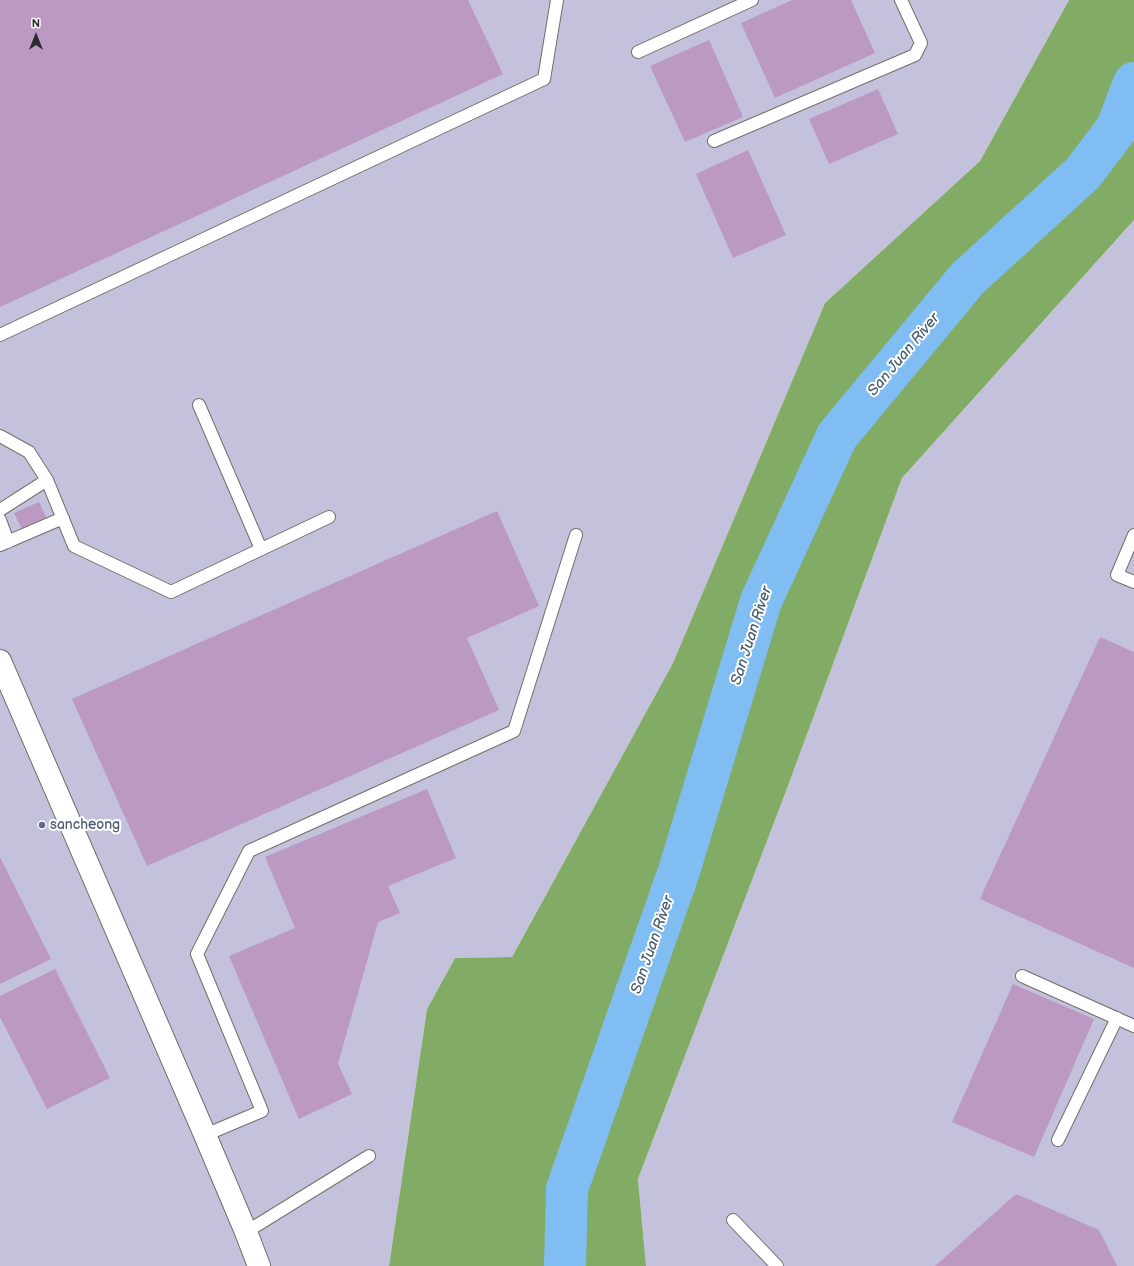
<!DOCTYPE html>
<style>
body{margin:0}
#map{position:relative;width:1134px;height:1266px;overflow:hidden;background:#f9eee0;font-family:"Balsamiq Sans",sans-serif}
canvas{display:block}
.north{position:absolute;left:16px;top:16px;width:40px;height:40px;-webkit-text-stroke:3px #fff;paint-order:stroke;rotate:0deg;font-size:11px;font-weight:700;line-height:16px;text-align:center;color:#2b2b2b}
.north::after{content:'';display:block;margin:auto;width:14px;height:18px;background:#2b2b2b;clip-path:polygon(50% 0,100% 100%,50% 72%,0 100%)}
</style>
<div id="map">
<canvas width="1134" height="1266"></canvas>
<div class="north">N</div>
</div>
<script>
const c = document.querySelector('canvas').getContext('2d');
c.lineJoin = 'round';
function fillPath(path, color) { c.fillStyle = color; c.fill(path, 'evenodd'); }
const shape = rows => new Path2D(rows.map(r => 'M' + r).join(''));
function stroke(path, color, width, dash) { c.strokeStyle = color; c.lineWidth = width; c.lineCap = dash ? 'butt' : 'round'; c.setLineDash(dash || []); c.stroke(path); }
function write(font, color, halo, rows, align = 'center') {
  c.font = font + ' "Balsamiq Sans",sans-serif'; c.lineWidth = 4; c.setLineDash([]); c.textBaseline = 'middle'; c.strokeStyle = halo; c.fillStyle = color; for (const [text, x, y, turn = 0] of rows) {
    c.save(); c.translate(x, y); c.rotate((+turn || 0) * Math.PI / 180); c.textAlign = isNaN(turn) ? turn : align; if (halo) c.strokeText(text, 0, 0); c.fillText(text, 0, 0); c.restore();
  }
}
const industrial = shape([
 [0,0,1069,0,980,161,825,303,673,663,512,957,455,958,427,1009,389,1266,0,1266],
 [1134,220,1134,1266,646,1266,638,1179,786,791,902,478]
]);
const forest = shape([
 [1069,0,1134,0,1134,220,902,478,786,791,638,1179,646,1266,389,1266,427,1009,455,958,512,957,673,663,825,303,980,161]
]);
const river = shape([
 [565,1266,567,1189,679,871,761,601,837,436,967,279,1083,173,1117,128,1134,83]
]);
const building = shape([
 [0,0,468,0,503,74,0,307],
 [792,0,851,0,875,53,775,98,741,23],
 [709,40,743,117,685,142,650,66],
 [878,89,898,134,829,164,809,119],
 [748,150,786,235,733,258,696,174],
 [39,502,47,519,23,531,14,513],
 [497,511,539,606,467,638,499,710,147,866,72,699],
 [1100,637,1134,652,1134,968,980,899],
 [427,789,456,858,388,886,400,913,378,922,338,1064,352,1094,299,1119,229,956,295,928,265,857],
 [0,857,51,959,0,984],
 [55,969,110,1078,47,1109,0,1017,0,996],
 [1013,984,1094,1019,1034,1157,952,1122],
 [1016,1194,1099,1230,1117,1266,935,1266]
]);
const lane = shape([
 [638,52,752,0],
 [714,141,915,55,921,43,901,0],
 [0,335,544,79,557,0],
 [199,405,261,549],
 [0,436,29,452,47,480,74,546,171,592,329,517],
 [0,510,47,480],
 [0,520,8,542],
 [1134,535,1117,575,1134,582],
 [0,545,63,518],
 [1022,976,1134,1026],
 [205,1135,262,1111,197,954,249,851,514,731,576,535],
 [1058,1140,1117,1018],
 [733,1220,777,1266],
 [246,1232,369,1156]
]);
const street = shape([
 [0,661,205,1135,246,1232,259,1266]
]);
const markers = [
 [42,825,4,"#5c6f8a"]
];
const serviceNames = [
 ["sancheong",50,825]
];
const waterNames = [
 ["San Juan River",904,355,-50],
 ["San Juan River",752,636,-72],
 ["San Juan River",653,945,-71]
];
fillPath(industrial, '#c3c1db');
fillPath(forest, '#82ac65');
stroke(river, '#80bdf3', 42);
fillPath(building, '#bc99c3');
stroke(lane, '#736f6a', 14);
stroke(street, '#736f6a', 24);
stroke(lane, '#fff', 12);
stroke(street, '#fff', 22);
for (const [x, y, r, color] of markers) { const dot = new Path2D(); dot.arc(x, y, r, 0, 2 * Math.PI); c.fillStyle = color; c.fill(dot); stroke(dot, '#fff', 1.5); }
write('14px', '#4e5e75', '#fff', serviceNames, 'left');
write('italic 15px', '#495e71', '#fff', waterNames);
</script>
